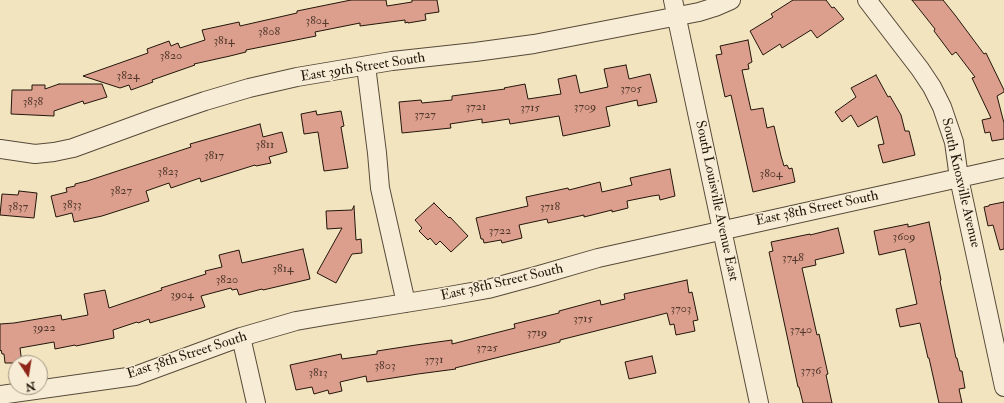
<!DOCTYPE html>
<style>
body{margin:0}
#map{position:relative;width:1004px;height:403px;overflow:hidden;background:#f3e4c0;font-family:"IM FELL Double Pica",serif}
canvas{display:block}
.north{position:absolute;left:8px;top:355px;width:40px;height:40px;box-sizing:border-box;background:#f7edd6;border:1px solid #a29784;border-radius:50%;rotate:168deg;font-size:11px;font-weight:700;line-height:16px;text-align:center;color:#22160a}
.north::after{content:'';display:block;margin:auto;width:14px;height:18px;background:#8f2418;clip-path:polygon(50% 0,100% 100%,50% 72%,0 100%)}
</style>
<div id="map">
<canvas width="1004" height="403"></canvas>
<div class="north">N</div>
</div>
<script>
const c = document.querySelector('canvas').getContext('2d');
c.lineJoin = 'round';
function fillPath(path, color) { c.fillStyle = color; c.fill(path, 'evenodd'); }
const shape = rows => new Path2D(rows.map(r => 'M' + r).join(''));
function stroke(path, color, width, dash) { c.strokeStyle = color; c.lineWidth = width; c.lineCap = dash ? 'butt' : 'round'; c.setLineDash(dash || []); c.stroke(path); }
function write(font, color, halo, rows, align = 'center') {
  c.font = font + ' "IM FELL Double Pica",serif'; c.lineWidth = 3; c.setLineDash([]); c.textBaseline = 'middle'; c.strokeStyle = halo; c.fillStyle = color; for (const [text, x, y, turn = 0] of rows) {
    c.save(); c.translate(x, y); c.rotate((+turn || 0) * Math.PI / 180); c.textAlign = isNaN(turn) ? turn : align; if (halo) c.strokeText(text, 0, 0); c.fillText(text, 0, 0); c.restore();
  }
}
const building = shape([
 [351,0,386,0,387,6,412,2,412,0,437,0,439,12,425,14,426,20,408,23,408,22,405,23,405,20,360,26,360,23,315,32,316,36,246,50,246,52,230,56,194,64,195,65,152,80,153,82,131,90,129,85,120,88,83,76,148,53,147,49,169,41,171,46,178,43,180,48,205,40,202,30,239,22,240,26,297,13,297,11,351,0],
 [793,0,826,0,832,8,834,7,844,19,817,38,811,30,782,48,780,44,763,55,750,31,773,17,771,14,793,0],
 [912,0,943,0,955,15,984,54,986,53,1004,90,1004,92,997,96,1004,123,1004,139,992,141,990,132,985,133,982,120,991,118,972,78,975,77,956,52,952,55,934,31,935,29,912,0],
 [748,40,752,62,748,64,749,69,742,70,751,110,763,108,767,128,774,126,781,156,784,166,787,165,789,169,792,168,795,182,753,192,731,95,725,97,716,55,722,54,720,46,748,40],
 [626,65,629,79,650,74,657,102,638,106,637,100,606,107,610,126,563,136,559,116,510,124,509,119,482,123,482,119,450,124,451,128,402,133,399,102,421,100,422,103,452,100,452,96,505,89,504,88,525,84,528,99,561,94,558,79,576,75,580,93,608,87,604,69,626,65],
 [876,75,888,97,890,96,901,115,905,131,909,131,915,155,883,163,878,145,884,144,877,116,858,127,851,115,842,122,835,112,856,97,851,88,876,75],
 [59,84,102,84,107,97,84,104,83,101,54,111,54,116,11,114,12,90,32,90,32,85,45,85,45,89,59,84],
 [316,111,317,115,341,111,344,126,341,127,348,168,324,171,318,132,304,134,301,114,316,111],
 [260,124,263,137,282,132,287,152,269,157,271,163,256,166,255,165,201,182,200,178,171,188,169,183,146,191,149,201,102,216,74,222,72,213,56,217,51,196,67,192,66,188,75,186,75,184,87,181,191,147,190,144,260,124],
 [670,169,675,196,660,200,659,195,652,196,627,201,628,208,612,212,612,210,584,217,584,215,548,223,547,219,519,225,522,238,502,243,501,240,484,243,483,239,481,239,476,218,528,206,526,197,568,188,569,190,600,182,602,192,632,185,630,178,670,169],
 [19,191,37,193,34,218,0,215,2,194,18,195,19,191],
 [1004,202,1004,249,1000,250,993,225,988,226,984,207,989,206,989,205,1004,202],
 [434,203,449,218,450,217,468,236,451,252,440,241,436,245,430,238,428,240,419,231,422,228,415,220,434,203],
 [354,206,356,240,361,239,362,253,352,254,336,283,317,273,342,228,327,229,326,211,352,210,354,206],
 [929,222,941,280,940,281,956,358,957,358,960,371,962,371,965,388,959,389,962,403,939,403,929,358,928,358,920,323,900,327,896,309,917,304,905,249,879,255,874,231,908,224,908,227,929,222],
 [838,228,844,253,815,260,816,265,802,268,817,335,819,334,828,374,826,375,832,403,803,403,799,387,798,387,769,252,773,251,771,242,810,234,810,235,838,228],
 [303,249,310,279,263,290,262,289,239,295,237,289,232,290,231,288,201,296,205,307,150,323,149,319,138,323,137,322,113,330,114,338,76,346,75,345,55,349,54,342,20,348,22,363,5,363,4,354,2,354,1,350,0,351,0,324,14,323,61,315,62,320,88,315,84,294,105,290,109,308,162,290,161,288,206,274,205,271,222,267,219,255,239,250,242,263,303,249],
 [687,280,689,293,692,292,698,320,693,321,695,331,676,335,674,324,670,325,667,313,560,340,560,342,455,368,456,369,418,374,367,382,366,376,340,382,342,391,329,394,328,390,314,394,312,387,296,390,290,365,341,354,342,359,377,354,377,351,416,345,452,340,452,344,515,328,514,324,559,313,559,311,600,300,601,305,625,299,624,294,687,280],
 [652,356,656,373,629,379,625,362,652,356]
]);
const minor = shape([
 [673,0,759,403],
 [867,0,920,69,932,87,942,107,954,142,959,178,1004,387],
 [366,66,377,153,380,188,406,303],
 [0,149,35,154,54,152,73,148,158,117,205,101,249,88,297,77,392,61,475,52,534,44,699,12,715,7,731,0],
 [241,337,256,403],
 [0,395,135,376,241,337,296,321,325,316,443,297,488,289,536,276,598,258,1004,168]
]);
const numberNames = [
 ["3804",317,21],
 ["3808",269,32],
 ["3814",224,41],
 ["3820",171,56],
 ["3824",128,76],
 ["3705",631,89],
 ["3838",33,102],
 ["3721",476,107],
 ["3709",585,107],
 ["3715",530,108],
 ["3727",425,115],
 ["3811",265,145],
 ["3817",214,156],
 ["3823",168,172],
 ["3804",771,174],
 ["3827",121,191],
 ["3833",72,205],
 ["3837",18,207],
 ["3718",550,207],
 ["3722",500,231],
 ["3609",904,237],
 ["3748",793,258],
 ["3814",283,269],
 ["3820",227,280],
 ["3904",182,295],
 ["3703",681,309],
 ["3715",583,319],
 ["3922",44,328],
 ["3740",801,330],
 ["3719",537,333],
 ["3725",487,348],
 ["3731",434,360],
 ["3803",385,366],
 ["3736",811,371],
 ["3813",318,373]
];
const streetNames = [
 ["East 39th Street South",363,68,-9],
 ["South Knoxville Avenue",960,183,77],
 ["South Louisville Avenue East",716,201,78],
 ["East 38th Street South",817,209,-12],
 ["East 38th Street South",502,283,-13],
 ["East 38th Street South",187,356,-18]
];
fillPath(building, '#dc9e8d');
stroke(building, '#22160a', 1);
stroke(minor, '#564a38', 20);
stroke(minor, '#f7edd6', 18);
write('12px', '#50382b', null, numberNames);
write('14px', '#22160a', '#f7edd6', streetNames);
</script>
